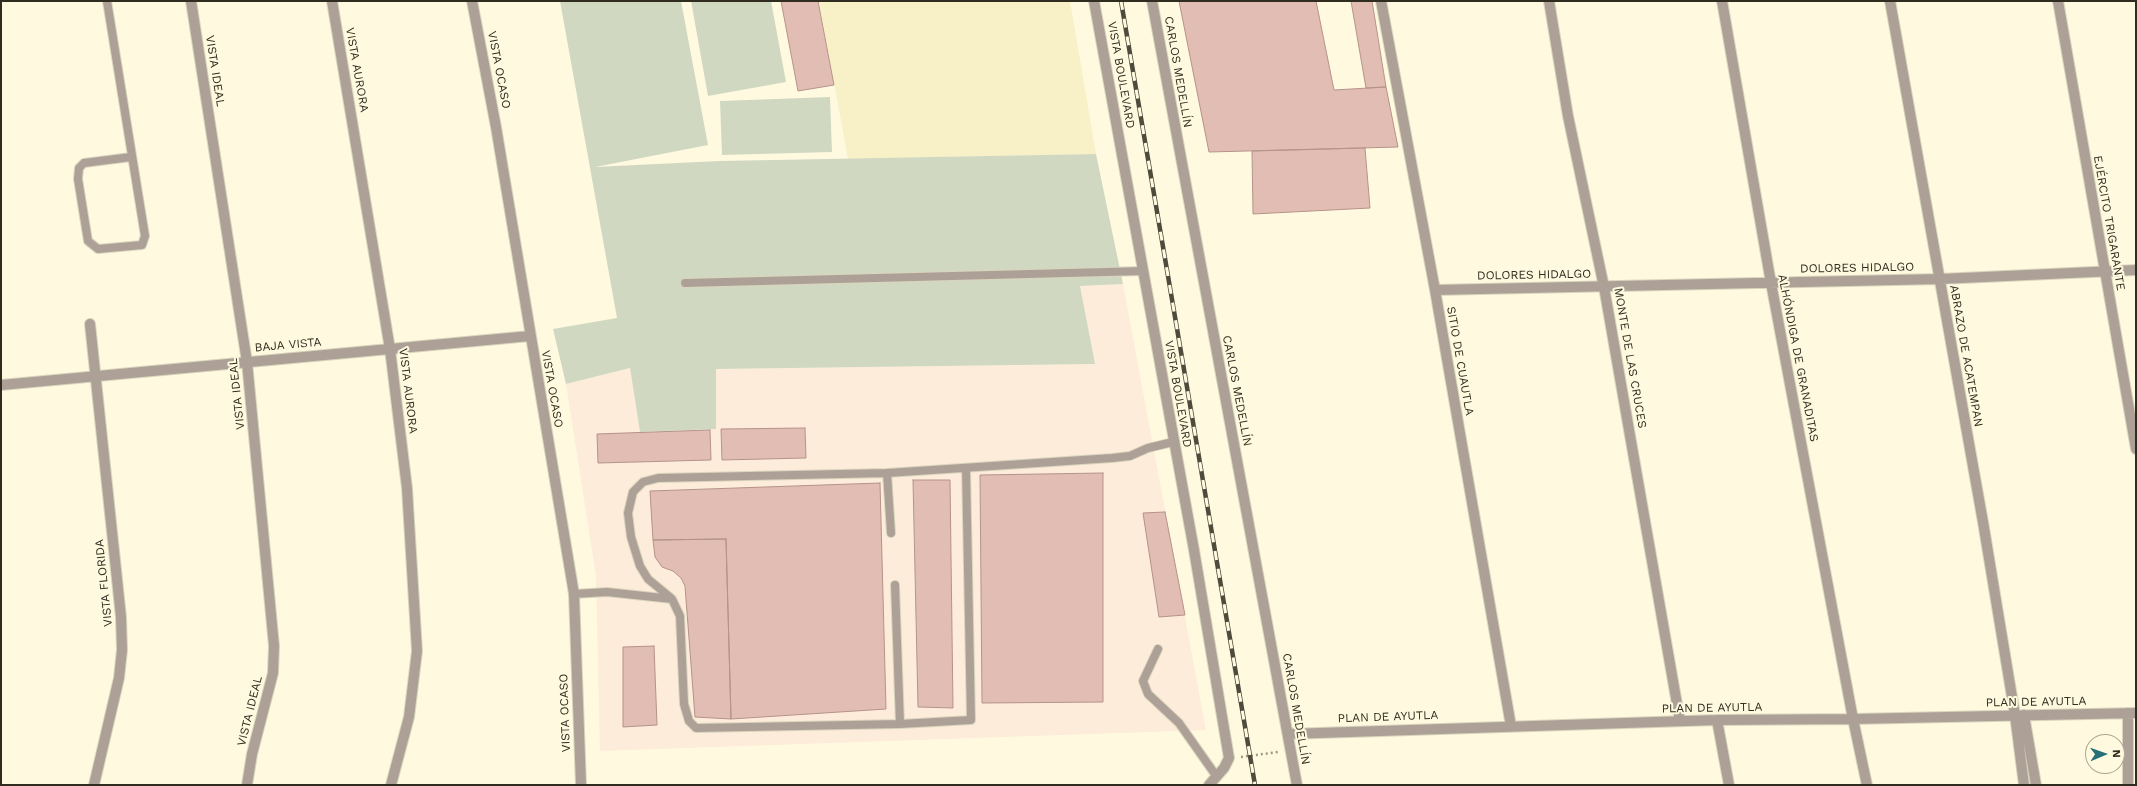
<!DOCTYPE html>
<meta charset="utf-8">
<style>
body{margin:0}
#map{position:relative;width:2137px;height:786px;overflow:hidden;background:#fffadf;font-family:"Work Sans",sans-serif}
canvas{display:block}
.frame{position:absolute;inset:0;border:2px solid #302d20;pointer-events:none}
.north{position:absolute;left:2085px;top:734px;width:40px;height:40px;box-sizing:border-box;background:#fffadf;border:1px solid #aca893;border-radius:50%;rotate:88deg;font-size:11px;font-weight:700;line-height:16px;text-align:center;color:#302d20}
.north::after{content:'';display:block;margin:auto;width:14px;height:18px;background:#27707a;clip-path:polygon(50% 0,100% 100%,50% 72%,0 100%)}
</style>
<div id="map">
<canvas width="2137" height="786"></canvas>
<div class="frame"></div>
<div class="north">N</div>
</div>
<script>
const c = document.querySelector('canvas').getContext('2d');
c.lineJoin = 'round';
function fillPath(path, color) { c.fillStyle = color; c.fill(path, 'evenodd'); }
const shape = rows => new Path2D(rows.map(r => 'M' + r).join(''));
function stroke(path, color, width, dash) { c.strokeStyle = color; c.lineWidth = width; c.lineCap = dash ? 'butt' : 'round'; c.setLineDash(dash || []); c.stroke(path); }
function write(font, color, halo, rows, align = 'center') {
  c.font = font + ' "Work Sans",sans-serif'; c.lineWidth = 4; c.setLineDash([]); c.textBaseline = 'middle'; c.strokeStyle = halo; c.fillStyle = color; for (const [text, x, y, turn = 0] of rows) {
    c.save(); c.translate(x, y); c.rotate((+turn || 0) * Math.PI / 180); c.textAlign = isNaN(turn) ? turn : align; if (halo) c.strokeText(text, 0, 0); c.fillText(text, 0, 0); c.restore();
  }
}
const built = shape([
 [819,1,1070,1,1096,154,848,159]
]);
const industrial = shape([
 [1123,284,1206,730,600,751,596,576,566,384,630,368,640,432,716,429,716,369,1094,364,1080,286]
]);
const green = shape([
 [560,1,681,1,708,145,595,167,719,161,1096,154,1123,284,1080,286,1095,364,716,369,716,429,640,432,630,368,566,384,553,329,617,318],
 [691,1,771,1,786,82,708,96],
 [830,97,832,152,722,155,720,101]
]);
const building = shape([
 [781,1,818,1,834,85,798,91,781,1],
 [1179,1,1316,1,1334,90,1386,87,1398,147,1209,152,1179,1],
 [1351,1,1372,1,1386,87,1366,88,1351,1],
 [1365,148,1370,208,1253,214,1252,151,1365,148],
 [805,428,806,458,722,460,721,429,805,428],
 [710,430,711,460,598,463,597,434,710,430],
 [1103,473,1103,702,982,703,980,475,1103,473],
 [913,480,950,480,953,708,918,707,913,480],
 [880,483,886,709,731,719,726,539,653,540,650,491,880,483],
 [1165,512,1185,615,1159,617,1143,513,1165,512],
 [726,539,731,719,695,717,685,586,681,578,673,571,662,567,655,557,653,540,726,539],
 [654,646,657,725,623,727,623,647,654,646]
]);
const path = shape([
 [1241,757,1278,752]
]);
const service = shape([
 [107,1,145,236,142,245,98,249,88,241,78,179,79,168,84,163,131,157],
 [685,283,1144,271],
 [887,473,891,533],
 [895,585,900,724],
 [574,594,607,592,672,599,680,616,684,704,689,721,696,728,900,724,971,720,966,468],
 [671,598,648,579,640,566,631,537,628,513,633,492,643,482,658,478,887,473,1112,458,1130,456,1148,448,1173,442],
 [1158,649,1143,681,1148,694,1179,723,1217,777]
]);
const minor = shape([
 [191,1,247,362,274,646,273,673,252,754,247,785],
 [332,1,390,349,407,488,417,651,409,717,391,785],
 [472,1,496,127,574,594,581,785],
 [1094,1,1194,550,1229,758,1224,768,1209,785],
 [1152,1,1297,785],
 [1381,1,1435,290,1511,726],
 [1549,1,1568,116,1604,287,1680,721],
 [1722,1,1771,283,1853,719,1867,785],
 [1890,1,1983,522,2015,715,2024,785],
 [2058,1,2136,449],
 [1435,290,1940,279,2136,270],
 [90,324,121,617,122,650,119,678,94,785],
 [1,385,530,336],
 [2128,713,2128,785],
 [2024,715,2036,785],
 [1717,720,1729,785],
 [1288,734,1717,720,1853,719,2136,713]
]);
const rail = shape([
 [1121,1,1255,785]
]);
const streetNames = [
 ["VISTA AURORA",357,70,80],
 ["VISTA OCASO",499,70,79],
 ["VISTA IDEAL",215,71,81],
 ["CARLOS MEDELLÍN",1178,72,80],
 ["VISTA BOULEVARD",1121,75,80],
 ["EJÉRCITO TRIGARANTE",2109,223,80],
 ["DOLORES HIDALGO",1857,268,-1],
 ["DOLORES HIDALGO",1534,275,-1],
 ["BAJA VISTA",288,345,-5],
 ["ABRAZO DE ACATEMPAN",1966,356,80],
 ["MONTE DE LAS CRUCES",1630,358,80],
 ["ALHÓNDIGA DE GRANADITAS",1798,358,79],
 ["SITIO DE CUAUTLA",1460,361,80],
 ["VISTA OCASO",552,389,80],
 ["VISTA AURORA",408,391,83],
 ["CARLOS MEDELLÍN",1237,391,79],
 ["VISTA IDEAL",237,394,-96],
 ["VISTA BOULEVARD",1178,394,80],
 ["VISTA FLORIDA",104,583,-96],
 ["PLAN DE AYUTLA",2036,702,-1],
 ["PLAN DE AYUTLA",1712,708,-1],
 ["CARLOS MEDELLÍN",1296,709,80],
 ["VISTA IDEAL",250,711,-76],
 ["VISTA OCASO",565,713,-92],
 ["PLAN DE AYUTLA",1388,717,-2]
];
fillPath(built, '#f8f0c6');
fillPath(industrial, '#fdecda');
fillPath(green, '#d1d8c2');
fillPath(building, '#e1bdb3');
stroke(building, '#b69389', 1);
stroke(service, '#dad5bd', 10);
stroke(minor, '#dad5bd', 12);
stroke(path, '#9e9985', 2.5, [2, 3]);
stroke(service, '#ada197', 8);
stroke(minor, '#ada197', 10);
stroke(rail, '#4e4b3c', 4.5);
stroke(rail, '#fffadf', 3, [9]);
write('12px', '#302d20', '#fffadf', streetNames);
</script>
